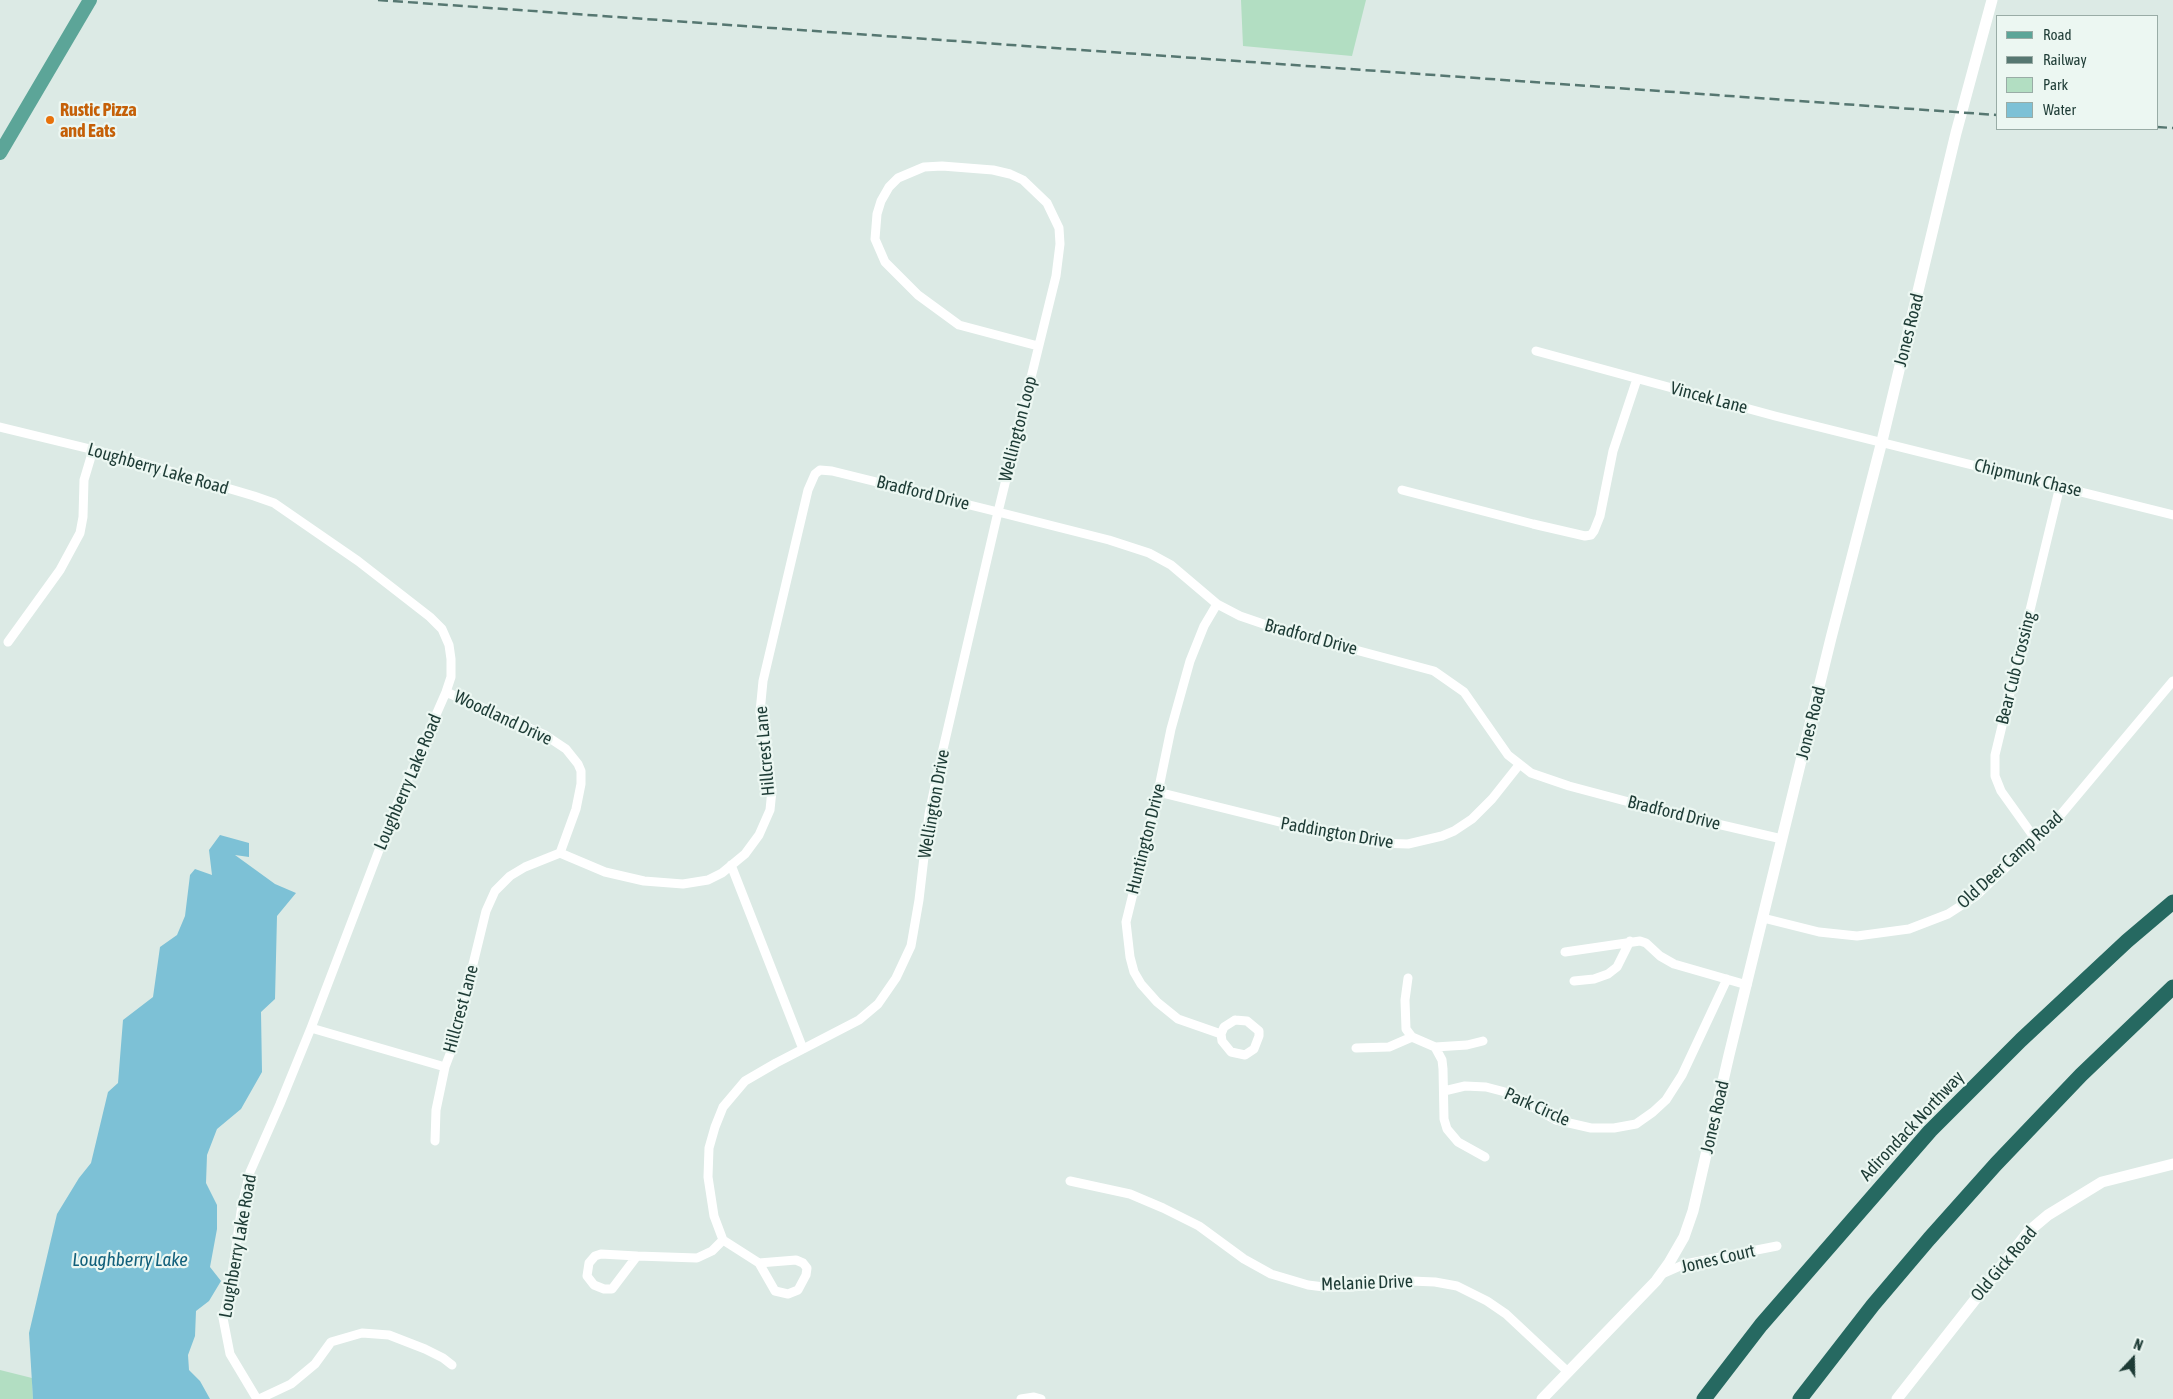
<!DOCTYPE html>
<style>
body{margin:0}
#map{position:relative;width:2173px;height:1399px;overflow:hidden;background:#dceae5;font-family:"Asap Condensed",sans-serif}
canvas{display:block}
.legend{position:absolute;left:1996px;top:15px;width:162px;height:115px;box-sizing:border-box;background:#ecf7f2;border:1px solid #99aca6;margin:0;padding:6px 9px;list-style:none;font-size:15px;color:#1d3b35}
.legend li{display:flex;align-items:center;gap:10px;height:25px}
.legend b{width:25px;border:1px solid #99aca6}
.north{position:absolute;left:2108px;top:1334px;width:50px;height:50px;-webkit-text-stroke:4px #ecf7f2;paint-order:stroke;rotate:21deg;font-size:14px;font-weight:700;line-height:20px;text-align:center;color:#1d3b35}
.north::after{content:'';display:block;margin:auto;width:18px;height:22px;background:#1d3b35;clip-path:polygon(50% 0,100% 100%,50% 72%,0 100%)}
</style>
<div id="map">
<canvas width="2173" height="1399"></canvas>
<ul class="legend">
<li><b style="height:6px;background:#5ca598"></b>Road</li>
<li><b style="height:6px;background:#567771"></b>Railway</li>
<li><b style="height:14px;background:#b2dec2"></b>Park</li>
<li><b style="height:14px;background:#7dc1d6"></b>Water</li>
</ul>
<div class="north">N</div>
</div>
<script>
const c = document.querySelector('canvas').getContext('2d');
c.lineJoin = 'round';
function fillPath(path, color) { c.fillStyle = color; c.fill(path, 'evenodd'); }
const shape = rows => new Path2D(rows.map(r => 'M' + r).join(''));
function stroke(path, color, width, dash) { c.strokeStyle = color; c.lineWidth = width; c.lineCap = dash ? 'butt' : 'round'; c.setLineDash(dash || []); c.stroke(path); }
function write(font, color, halo, rows, align = 'center') {
  c.font = font + ' "Asap Condensed",sans-serif'; c.lineWidth = 4.5; c.setLineDash([]); c.textBaseline = 'middle'; c.strokeStyle = halo; c.fillStyle = color; for (const [text, x, y, turn = 0] of rows) {
    c.save(); c.translate(x, y); c.rotate((+turn || 0) * Math.PI / 180); c.textAlign = isNaN(turn) ? turn : align; if (halo) c.strokeText(text, 0, 0); c.fillText(text, 0, 0); c.restore();
  }
}
const green = shape([
 [1241,0,1366,0,1352,56,1243,46],
 [0,1370,32,1378,33,1399,0,1399]
]);
const water = shape([
 [220,835,249,843,249,857,235,855,275,884,296,893,277,916,275,999,261,1012,262,1072,241,1109,217,1129,207,1155,206,1183,217,1205,217,1229,210,1267,221,1281,209,1301,196,1311,195,1336,188,1355,189,1370,200,1381,210,1399,33,1399,29,1333,57,1214,79,1178,91,1163,108,1092,118,1083,123,1020,153,997,160,947,177,935,185,916,190,875,195,869,212,875,209,850]
]);
const minor = shape([
 [1536,351,1775,416,2173,515],
 [0,427,119,456,254,496,274,503,358,561,430,617,442,629,449,645,451,659,451,677,446,692,394,811,311,1028,280,1104,250,1172,242,1205,230,1289,223,1318,230,1354,257,1399],
 [1402,490,1533,524,1585,536,1591,535,1594,531,1600,516,1613,451,1637,379],
 [1217,604,1204,626,1190,661,1171,729,1158,792,1126,922,1130,957,1134,972,1141,984,1157,1002,1178,1019,1221,1034],
 [8,642,60,570,80,533,83,517,84,480,93,450],
 [446,692,545,735,566,749,578,764,581,771,581,784,576,809,560,853],
 [1158,792,1340,837,1378,843,1408,844,1442,836,1454,831,1472,819,1492,799,1519,765],
 [2036,840,2001,791,1995,776,1995,755,2060,486],
 [731,865,803,1049],
 [1763,918,1819,932,1857,936,1909,929,1948,914,1976,896,2058,818,2173,681],
 [1565,952,1640,941,1646,943,1660,956,1674,964,1747,985],
 [1408,978,1405,1000,1406,1029,1412,1037,1435,1047],
 [1574,981,1594,979,1608,974,1617,967,1630,941],
 [1235,1020,1247,1021,1259,1031,1259,1036,1254,1049,1245,1055,1231,1052,1222,1041,1221,1034,1224,1027,1235,1020],
 [311,1028,445,1067],
 [1435,1047,1442,1060,1443,1069,1444,1119,1447,1129,1458,1142,1485,1157],
 [1435,1047,1467,1045,1483,1041],
 [1356,1048,1389,1047,1412,1037],
 [1444,1091,1465,1086,1486,1087,1505,1092,1556,1120,1591,1128,1614,1128,1636,1124,1653,1112,1666,1100,1682,1075,1727,979],
 [435,1141,436,1110,445,1067,453,1046,486,911,495,891,510,876,525,867,560,853,605,872,644,881,683,884,708,880,722,873,745,854,759,835,770,810,772,790,760,712,763,681,808,490,815,474,820,470,832,471,998,512,1109,540,1149,553,1171,565,1217,604,1240,616,1281,630,1434,671,1464,692,1508,755,1531,773,1569,786,1674,814,1782,839],
 [1070,1181,1130,1194,1163,1208,1199,1226,1244,1259,1271,1274,1308,1285,1324,1287,1351,1287,1411,1281,1435,1282,1457,1286,1487,1301,1506,1314,1568,1372],
 [723,1240,714,1216,708,1177,709,1148,715,1127,723,1107,745,1081,776,1063,859,1020,878,1004,896,978,911,946,919,900,929,814,940,762,998,512,1056,276,1060,244,1059,228,1047,203,1023,180,1010,174,993,170,942,166,924,167,898,178,889,187,881,201,877,214,875,239,885,262,918,295,959,325,1038,346],
 [723,1240,759,1263],
 [601,1254,637,1256,612,1289,604,1289,594,1285,587,1276,589,1263,595,1256,601,1254],
 [637,1256,697,1258,712,1251,723,1240],
 [796,1260,803,1263,807,1268,806,1275,798,1290,788,1294,775,1291,759,1263,796,1260],
 [1660,1275,1685,1264,1777,1246],
 [259,1399,291,1384,315,1364,331,1342,362,1333,389,1335,425,1349,443,1358,452,1365],
 [1021,1399,1034,1397,1041,1399]
]);
const tertiary = shape([
 [1542,1399,1656,1281,1669,1263,1684,1237,1693,1211,1729,1055,1831,638,1882,441,1956,133,1992,0],
 [1897,1399,2029,1231,2048,1215,2102,1182,2173,1164]
]);
const primary = shape([
 [0,153,90,0]
]);
const motorway = shape([
 [1704,1399,1761,1325,1930,1131,2021,1040,2127,941,2173,902],
 [1800,1399,1873,1305,1929,1239,1996,1164,2081,1075,2173,987]
]);
const rail = shape([
 [378,0,1997,115],
 [2157,127,2173,128]
]);
const markers = [
 [50,120,5,"#e8710a"]
];
const foodNames = [
 ["Rustic Pizza",60,110],
 ["and Eats",60,131]
];
const streetNames = [
 ["Jones Road",1909,330,-76],
 ["Vincek Lane",1709,398,15],
 ["Wellington Loop",1018,429,-76],
 ["Loughberry Lake Road",158,469,16],
 ["Chipmunk Chase",2028,478,14],
 ["Bradford Drive",923,493,14],
 ["Bradford Drive",1311,637,15],
 ["Bear Cub Crossing",2016,668,-76],
 ["Woodland Drive",503,718,25],
 ["Jones Road",1811,723,-76],
 ["Hillcrest Lane",765,751,-95],
 ["Loughberry Lake Road",408,782,-67],
 ["Wellington Drive",934,804,-80],
 ["Bradford Drive",1674,813,14],
 ["Paddington Drive",1337,833,10],
 ["Huntington Drive",1146,839,-76],
 ["Old Deer Camp Road",2010,860,-42],
 ["Hillcrest Lane",461,1009,-75],
 ["Park Circle",1537,1107,24],
 ["Jones Road",1715,1117,-77],
 ["Adirondack Northway",1912,1126,-47],
 ["Loughberry Lake Road",238,1246,-80],
 ["Jones Court",1718,1259,-13],
 ["Old Gick Road",2004,1264,-50],
 ["Melanie Drive",1367,1283,-2]
];
const waterNames = [
 ["Loughberry Lake",130,1260]
];
fillPath(green, '#b2dec2');
fillPath(water, '#7dc1d6');
stroke(minor, '#fff', 9);
stroke(tertiary, '#fff', 11);
stroke(primary, '#5ca598', 14);
stroke(motorway, '#266961', 15);
stroke(rail, '#567771', 2.5, [10, 5]);
for (const [x, y, r, color] of markers) { const dot = new Path2D(); dot.arc(x, y, r, 0, 2 * Math.PI); c.fillStyle = color; c.fill(dot); stroke(dot, '#ecf7f2', 2); }
write('bold 18px', '#c56008', '#ecf7f2', foodNames, 'left');
write('18px', '#1d3b35', '#ecf7f2', streetNames);
write('italic 19px', '#12607b', '#ecf7f2', waterNames);
</script>
